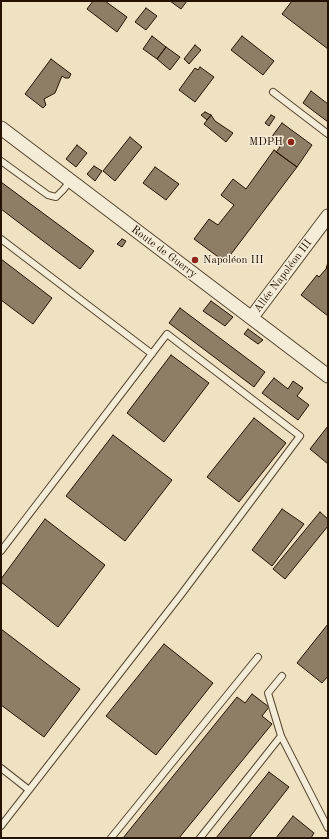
<!DOCTYPE html>
<meta charset="utf-8">
<style>
body{margin:0}
#map{position:relative;width:329px;height:839px;overflow:hidden;background:#eee2c2;font-family:"Old Standard TT",serif}
canvas{display:block}
.frame{position:absolute;inset:0;border:2px solid #251200;pointer-events:none}
</style>
<div id="map">
<canvas width="329" height="839"></canvas>
<div class="frame"></div>
</div>
<script>
const c = document.querySelector('canvas').getContext('2d');
c.lineJoin = 'round';
function fillPath(path, color) { c.fillStyle = color; c.fill(path, 'evenodd'); }
const shape = rows => new Path2D(rows.map(r => 'M' + r).join(''));
function stroke(path, color, width, dash) { c.strokeStyle = color; c.lineWidth = width; c.lineCap = dash ? 'butt' : 'round'; c.setLineDash(dash || []); c.stroke(path); }
function write(font, color, halo, rows, align = 'center') {
  c.font = font + ' "Old Standard TT",serif'; c.lineWidth = 3; c.setLineDash([]); c.textBaseline = 'middle'; c.strokeStyle = halo; c.fillStyle = color; for (const [text, x, y, turn = 0] of rows) {
    c.save(); c.translate(x, y); c.rotate((+turn || 0) * Math.PI / 180); c.textAlign = isNaN(turn) ? turn : align; if (halo) c.strokeText(text, 0, 0); c.fillText(text, 0, 0); c.restore();
  }
}
const building = shape([
 [93,1,105,1,127,17,117,32,87,9,93,1],
 [170,1,187,1,181,9,170,1],
 [292,1,328,1,328,49,282,14,292,1],
 [146,8,157,16,146,30,135,22,146,8],
 [152,36,166,47,157,59,143,49,152,36],
 [242,36,274,61,263,75,231,50,242,36],
 [195,45,201,50,189,64,184,59,195,45],
 [166,47,180,57,170,70,157,59,166,47],
 [51,59,71,74,69,78,65,78,62,76,55,93,44,99,46,105,43,108,25,94,51,59],
 [200,67,214,77,195,102,179,90,195,68,198,70,200,67],
 [311,91,328,104,328,122,303,103,311,91],
 [205,112,211,115,207,120,201,115,205,112],
 [211,115,215,121,233,133,226,142,204,124,211,115],
 [271,115,275,117,269,126,265,123,271,115],
 [282,123,312,145,297,167,276,152,280,147,270,139,282,123],
 [130,137,142,147,115,181,103,171,130,137],
 [77,145,87,153,76,167,66,159,77,145],
 [274,150,297,167,225,262,194,239,209,219,218,225,234,205,221,195,233,179,246,189,274,150],
 [94,166,102,171,95,181,87,174,94,166],
 [155,167,179,184,166,200,143,183,155,167],
 [1,182,94,251,80,269,1,209,1,182],
 [122,239,126,241,122,247,117,244,122,239],
 [1,259,52,298,33,324,1,300,1,259],
 [328,262,328,316,301,295,317,275,319,277,326,269,328,262],
 [211,301,233,317,225,326,203,311,211,301],
 [180,308,265,372,254,387,169,323,180,308],
 [248,329,263,340,258,344,244,334,248,329],
 [171,355,209,383,164,442,127,413,171,355],
 [274,378,288,389,293,381,303,388,297,396,309,405,298,420,262,393,274,378],
 [254,418,286,443,239,502,207,477,254,418],
 [328,426,328,464,310,449,328,426],
 [113,435,172,480,125,541,66,496,113,435],
 [282,509,304,524,272,566,252,550,282,509],
 [320,512,328,519,328,526,285,579,273,569,320,512],
 [45,519,105,565,58,627,1,582,1,579,45,519],
 [328,624,328,676,322,683,297,663,328,624],
 [1,629,80,689,44,737,1,705,1,629],
 [164,644,213,683,156,755,106,716,164,644],
 [252,694,269,707,262,716,272,724,179,838,123,838,237,697,245,703,252,694],
 [269,772,289,787,249,838,216,838,269,772],
 [293,816,314,833,311,838,276,838,293,816]
]);
const lane = shape([
 [273,92,328,134],
 [1,161,48,195,56,197,63,190,71,180],
 [1,239,152,354],
 [1,551,167,334,300,436,180,596,1,826],
 [282,676,268,693,281,736,328,828],
 [1,768,29,790],
 [111,838,258,657],
 [200,838,281,736]
]);
const street = shape([
 [1,128,328,376],
 [252,317,328,216]
]);
const markers = [
 [291,142,4,"#8f2418"],
 [195,260,4,"#8f2418"]
];
const poiNames = [
 ["MDPH",283,142],
 ["Napoléon III",203,260,"left"]
];
const streetNames = [
 ["Route de Guerry",164,252,37],
 ["Allée Napoléon III",283,276,-53]
];
fillPath(building, '#8e7e65');
stroke(building, '#251200', 1);
stroke(lane, '#574630', 8);
stroke(street, '#574630', 15);
stroke(lane, '#f4ecd7', 6);
stroke(street, '#f4ecd7', 13);
for (const [x, y, r, color] of markers) { const dot = new Path2D(); dot.arc(x, y, r, 0, 2 * Math.PI); c.fillStyle = color; c.fill(dot); stroke(dot, '#f4ecd7', 1.5); }
write('11px', '#251200', '#f4ecd7', poiNames, 'right');
write('11px', '#251200', '#f4ecd7', streetNames);
</script>
